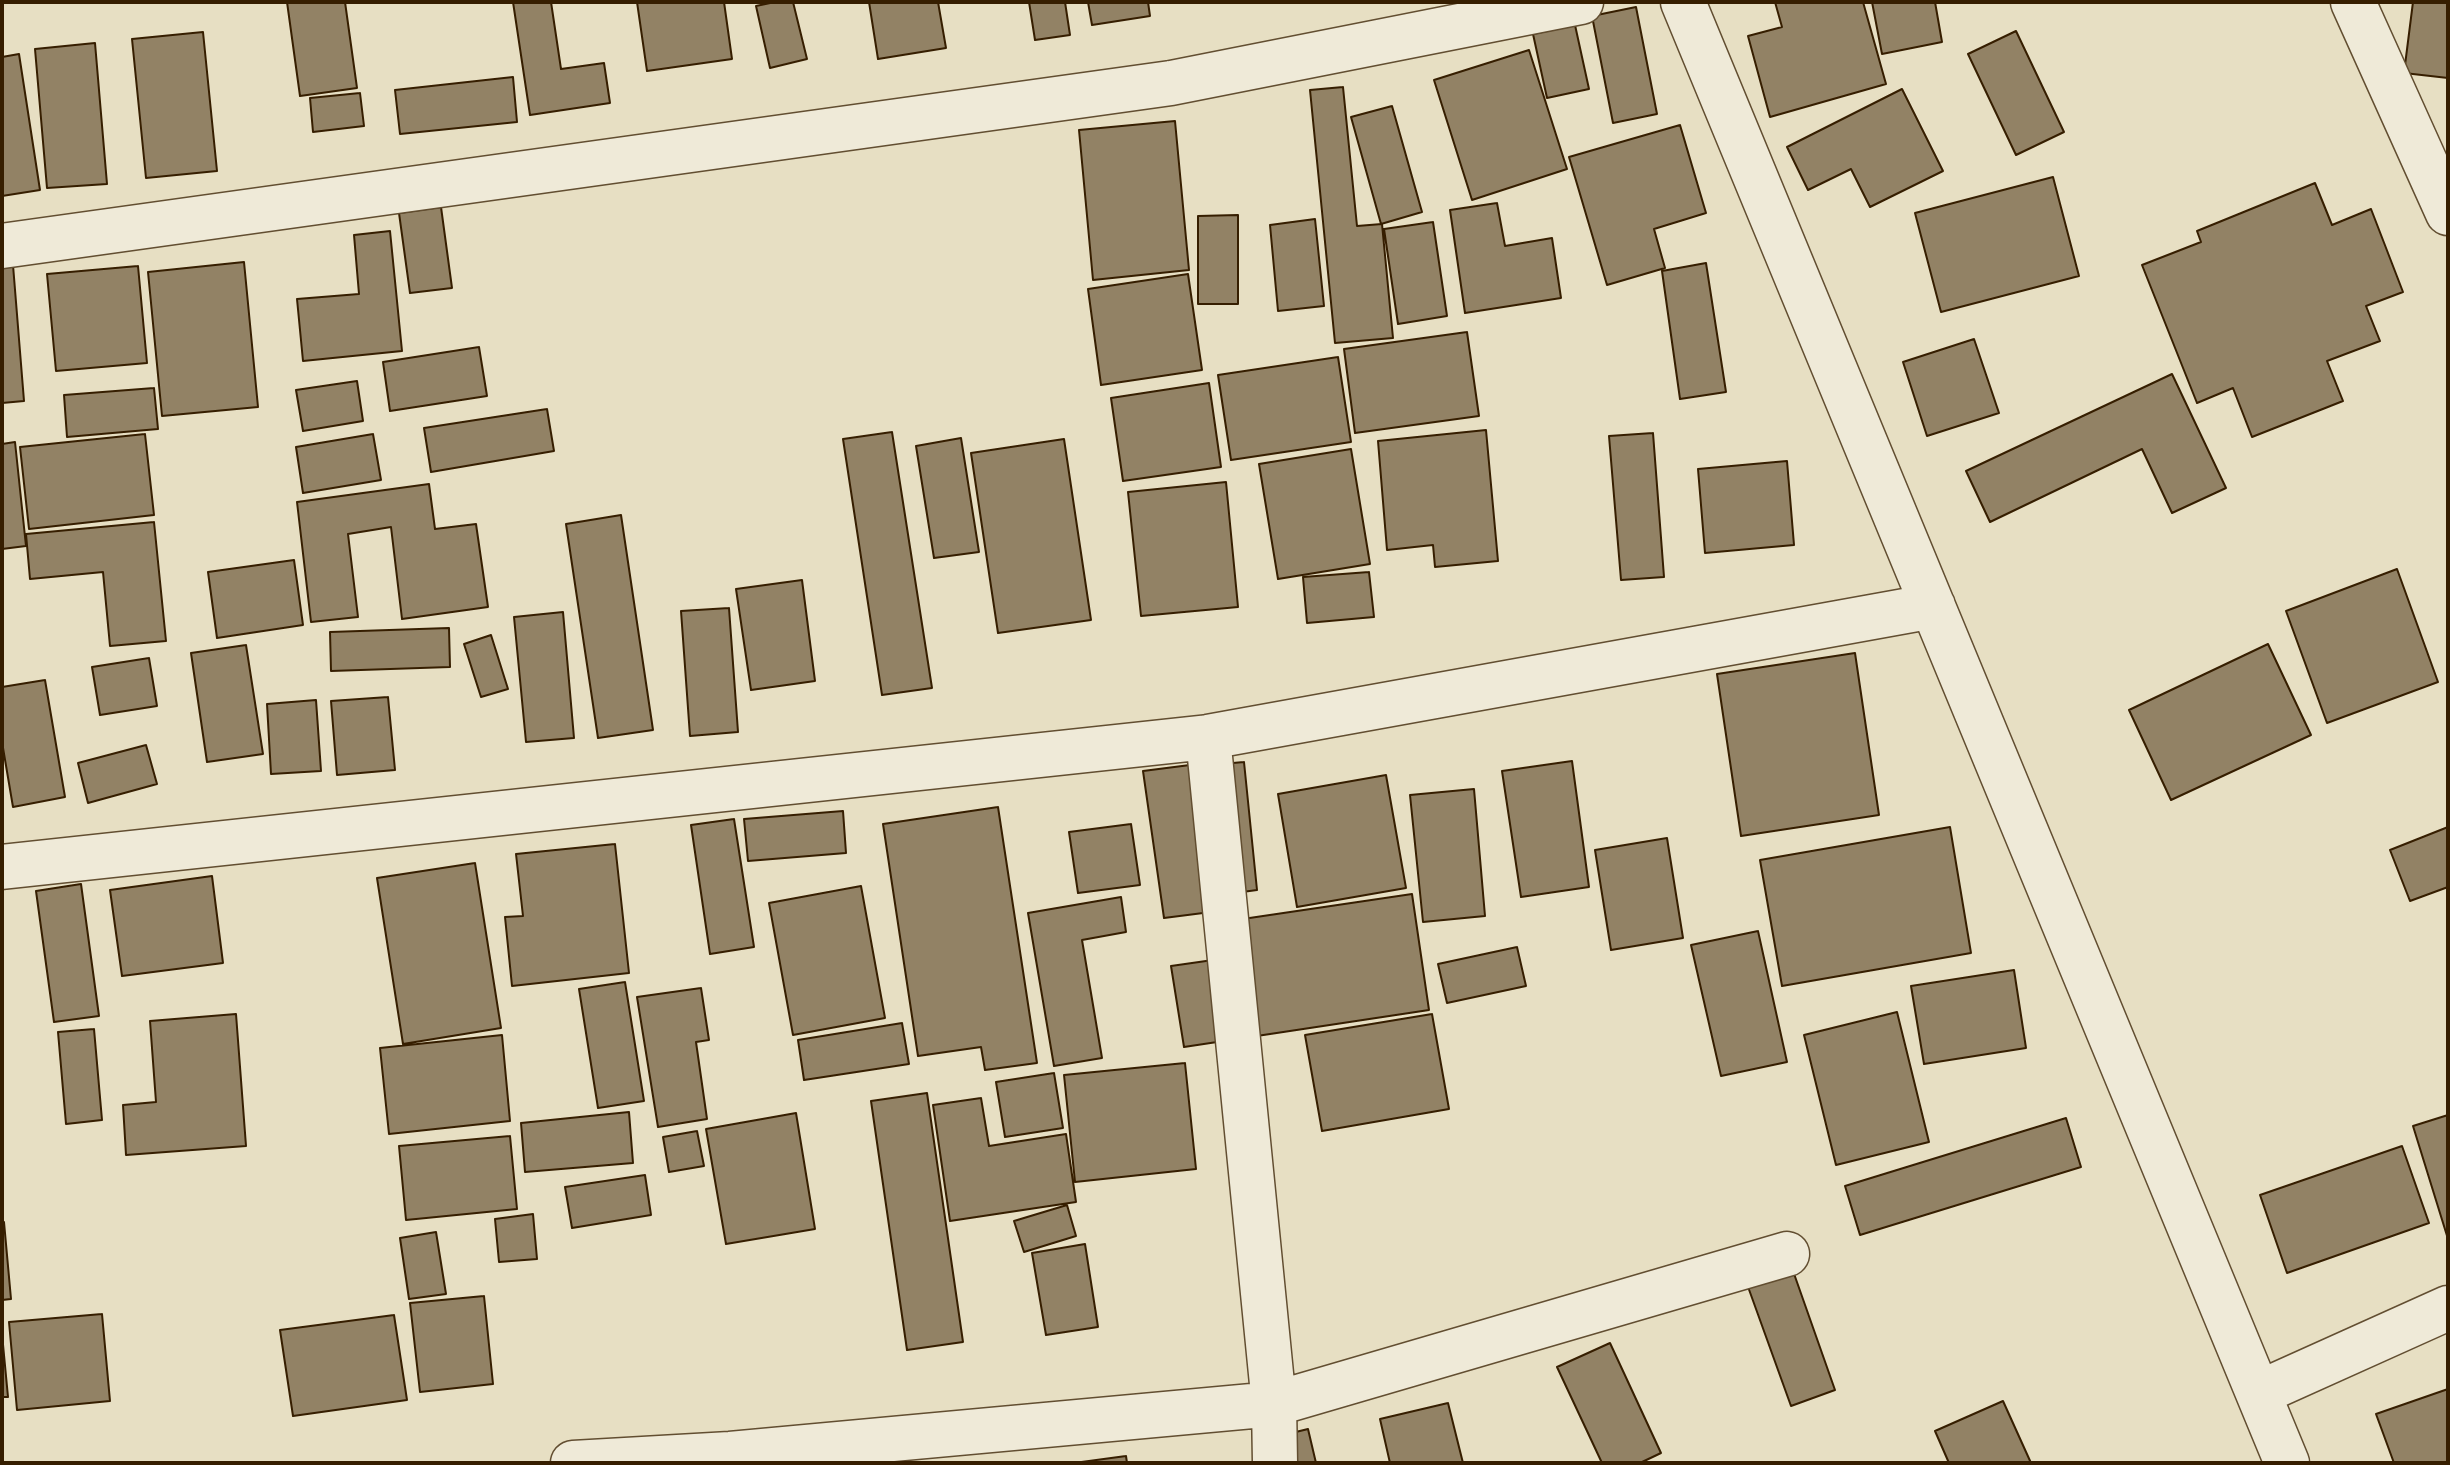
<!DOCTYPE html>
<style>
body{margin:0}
#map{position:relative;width:2450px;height:1465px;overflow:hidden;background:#e7dfc3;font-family:"IM FELL Great Primer",serif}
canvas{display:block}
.frame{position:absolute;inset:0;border:4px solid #361e00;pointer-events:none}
</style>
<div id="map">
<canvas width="2450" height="1465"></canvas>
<div class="frame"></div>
</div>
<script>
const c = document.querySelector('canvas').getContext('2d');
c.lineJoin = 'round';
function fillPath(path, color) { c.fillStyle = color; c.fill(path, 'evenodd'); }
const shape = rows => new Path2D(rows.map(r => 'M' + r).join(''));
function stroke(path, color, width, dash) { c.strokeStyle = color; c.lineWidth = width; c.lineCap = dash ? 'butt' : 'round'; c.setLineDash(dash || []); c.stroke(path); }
const building = shape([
 [287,2,345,2,357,88,300,96,287,2],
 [513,2,551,2,561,69,604,63,610,103,530,115,513,2],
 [637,2,724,2,732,59,647,71,637,2],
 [775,2,793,2,807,59,770,68,756,6,775,2],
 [869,2,938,2,946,48,878,59,869,2],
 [1029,2,1065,2,1070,35,1035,40,1029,2],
 [1088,2,1148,2,1150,16,1092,25,1088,2],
 [1775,2,1863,2,1886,84,1770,117,1748,36,1782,27,1775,2],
 [1872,2,1935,2,1942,42,1882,54,1872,2],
 [2413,2,2448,2,2448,78,2404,73,2413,2],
 [1636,7,1657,114,1613,123,1592,16,1636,7],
 [1575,25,1589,89,1547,98,1533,34,1575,25],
 [2016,31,2064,132,2016,155,1968,54,2016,31],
 [203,32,217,171,146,178,132,39,203,32],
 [95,43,107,184,47,188,35,49,95,43],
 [1529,50,1567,169,1472,200,1434,80,1529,50],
 [19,54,40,190,2,196,2,57,19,54],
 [513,77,517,122,400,134,395,90,513,77],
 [1343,87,1357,226,1382,224,1393,338,1335,343,1310,90,1343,87],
 [1902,89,1943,171,1870,207,1851,169,1808,190,1787,147,1902,89],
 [360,93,364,126,313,132,310,98,360,93],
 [1392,106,1422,212,1381,224,1351,117,1392,106],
 [1175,121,1189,270,1093,280,1079,130,1175,121],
 [1680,125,1706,213,1654,229,1665,268,1607,285,1569,157,1680,125],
 [2053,177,2079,276,1941,312,1915,213,2053,177],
 [2315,183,2332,225,2371,209,2403,292,2366,306,2380,341,2327,361,2343,401,2252,437,2233,388,2197,403,2142,265,2201,242,2197,231,2315,183],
 [1497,203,1505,246,1552,238,1561,298,1465,313,1450,210,1497,203],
 [441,207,452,288,410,293,399,213,441,207],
 [1238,215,1238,304,1198,304,1198,216,1238,215],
 [1315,219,1324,306,1278,311,1270,225,1315,219],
 [1433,222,1447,316,1398,324,1384,229,1433,222],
 [390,231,402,351,303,361,297,299,359,294,354,235,390,231],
 [244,262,258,407,162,416,148,272,244,262],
 [1706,263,1726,392,1680,399,1662,271,1706,263],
 [13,265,24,401,2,403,2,266,13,265],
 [138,266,147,363,56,371,47,274,138,266],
 [1188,274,1202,370,1101,385,1088,289,1188,274],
 [1467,332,1479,416,1355,433,1344,349,1467,332],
 [1974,339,1999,413,1927,436,1903,362,1974,339],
 [479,347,487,396,390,411,383,362,479,347],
 [1338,357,1351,442,1231,460,1218,375,1338,357],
 [2172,374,2226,488,2172,513,2142,449,1990,522,1966,471,2172,374],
 [357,381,363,421,303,431,296,390,357,381],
 [1209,383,1221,467,1123,481,1111,398,1209,383],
 [154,388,158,429,67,437,64,395,154,388],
 [547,409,554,451,431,472,424,428,547,409],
 [1486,430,1498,561,1435,567,1433,545,1387,550,1378,441,1486,430],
 [892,432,932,688,882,695,843,439,892,432],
 [1653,433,1664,577,1621,580,1609,436,1653,433],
 [145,434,154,515,29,529,20,447,145,434],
 [373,434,381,480,303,493,296,447,373,434],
 [961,438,979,552,934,558,916,446,961,438],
 [1064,439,1091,620,998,633,971,453,1064,439],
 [15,442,26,546,2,549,2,444,15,442],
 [1351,449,1370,564,1278,579,1259,464,1351,449],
 [1787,461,1794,545,1705,553,1698,469,1787,461],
 [1226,482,1238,607,1141,616,1128,492,1226,482],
 [429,484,435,529,476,524,488,607,402,619,391,527,348,534,358,617,311,622,297,502,429,484],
 [621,515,653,730,598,738,566,524,621,515],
 [154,522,166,641,110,646,103,572,30,579,26,534,154,522],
 [294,560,303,625,217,638,208,572,294,560],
 [2397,569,2438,682,2327,723,2286,611,2397,569],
 [1369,572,1374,617,1307,623,1303,577,1369,572],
 [802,580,815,681,751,690,736,589,802,580],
 [729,608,738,732,690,736,681,611,729,608],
 [563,612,574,738,526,742,514,617,563,612],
 [449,628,450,667,331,671,330,632,449,628],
 [491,635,508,689,481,697,464,644,491,635],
 [2268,644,2311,735,2171,800,2129,710,2268,644],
 [246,645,263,754,207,762,191,653,246,645],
 [1855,653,1879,815,1741,836,1717,674,1855,653],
 [149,658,157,706,100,715,92,667,149,658],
 [45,680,65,797,13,807,2,742,2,687,45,680],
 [388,697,395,770,337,775,331,701,388,697],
 [316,700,321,771,271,774,267,704,316,700],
 [146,745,157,784,88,803,78,763,146,745],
 [1572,761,1589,887,1521,897,1502,771,1572,761],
 [1244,762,1257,890,1213,896,1199,766,1244,762],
 [1190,765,1211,912,1164,918,1143,771,1190,765],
 [1386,775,1406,888,1297,907,1278,794,1386,775],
 [1474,789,1485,916,1423,922,1410,795,1474,789],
 [998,807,1037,1063,985,1070,981,1047,918,1056,883,824,998,807],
 [843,811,846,853,748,861,744,819,843,811],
 [734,819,754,947,710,954,691,825,734,819],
 [1131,824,1140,885,1078,893,1069,832,1131,824],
 [1950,827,1971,953,1782,986,1760,860,1950,827],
 [2448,827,2448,887,2410,901,2390,850,2448,827],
 [1667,838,1683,938,1611,950,1595,850,1667,838],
 [615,844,629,973,512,986,505,917,523,916,516,854,615,844],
 [475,863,501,1028,403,1044,377,878,475,863],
 [212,876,223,963,122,976,110,890,212,876],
 [81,884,99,1016,54,1022,36,891,81,884],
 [861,886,885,1018,793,1035,769,903,861,886],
 [1412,894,1429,1010,1184,1047,1171,966,1241,956,1236,920,1412,894],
 [1121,897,1126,932,1082,940,1102,1058,1054,1066,1028,913,1121,897],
 [1758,931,1787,1062,1721,1076,1691,945,1758,931],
 [1517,947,1526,986,1447,1003,1438,964,1517,947],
 [2014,970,2026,1048,1924,1064,1911,986,2014,970],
 [625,982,644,1101,598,1108,579,989,625,982],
 [701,988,709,1040,696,1042,707,1119,658,1127,637,997,701,988],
 [1897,1012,1929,1142,1836,1165,1804,1035,1897,1012],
 [236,1014,246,1146,126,1155,123,1105,156,1102,150,1021,236,1014],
 [1432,1014,1449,1109,1322,1131,1305,1035,1432,1014],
 [902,1023,909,1064,804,1080,798,1040,902,1023],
 [94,1029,102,1120,66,1124,58,1032,94,1029],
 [502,1035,510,1121,389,1134,380,1048,502,1035],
 [1185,1063,1196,1169,1075,1182,1064,1075,1185,1063],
 [1054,1073,1063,1128,1005,1137,996,1082,1054,1073],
 [927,1093,963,1342,907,1350,871,1101,927,1093],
 [981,1098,989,1146,1066,1134,1076,1202,950,1221,933,1105,981,1098],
 [629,1112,633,1163,525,1172,521,1123,629,1112],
 [796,1113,815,1229,726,1244,706,1129,796,1113],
 [2448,1115,2448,1239,2413,1126,2448,1115],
 [2066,1118,2081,1167,1860,1235,1845,1186,2066,1118],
 [697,1131,704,1166,669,1172,663,1137,697,1131],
 [510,1136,517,1209,406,1220,399,1146,510,1136],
 [2402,1146,2429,1223,2287,1273,2260,1195,2402,1146],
 [645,1175,651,1215,572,1228,565,1187,645,1175],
 [1067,1205,1076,1236,1024,1252,1014,1221,1067,1205],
 [533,1214,537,1259,499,1262,495,1219,533,1214],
 [2,1222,4,1222,11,1299,2,1300,2,1222],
 [436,1232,446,1294,409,1299,400,1238,436,1232],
 [1085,1244,1098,1327,1046,1335,1032,1253,1085,1244],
 [1792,1268,1835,1390,1791,1406,1747,1284,1792,1268],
 [484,1296,493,1384,420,1392,410,1303,484,1296],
 [102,1314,110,1401,17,1410,9,1322,102,1314],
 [394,1315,407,1400,293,1416,280,1330,394,1315],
 [2,1334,8,1397,2,1397,2,1334],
 [1610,1343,1661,1453,1640,1463,1602,1463,1557,1367,1610,1343],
 [2448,1389,2448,1463,2394,1463,2376,1414,2448,1389],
 [2003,1401,2031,1463,1949,1463,1935,1431,2003,1401],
 [1448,1403,1463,1463,1390,1463,1380,1419,1448,1403],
 [1308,1429,1316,1463,1264,1463,1259,1441,1308,1429],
 [1126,1456,1127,1463,1074,1463,1126,1456]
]);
const minor = shape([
 [1683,2,2287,1463],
 [2353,2,2448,213],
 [2,246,1171,83,1581,2],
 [1208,737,1274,1404,1275,1463],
 [2,867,1208,737,1933,606],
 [2259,1393,2448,1308],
 [573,1463,730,1454,1274,1404,1787,1254]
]);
fillPath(building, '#928265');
stroke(building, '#361e00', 2);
stroke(minor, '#624e31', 47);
stroke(minor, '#efead8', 44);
</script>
